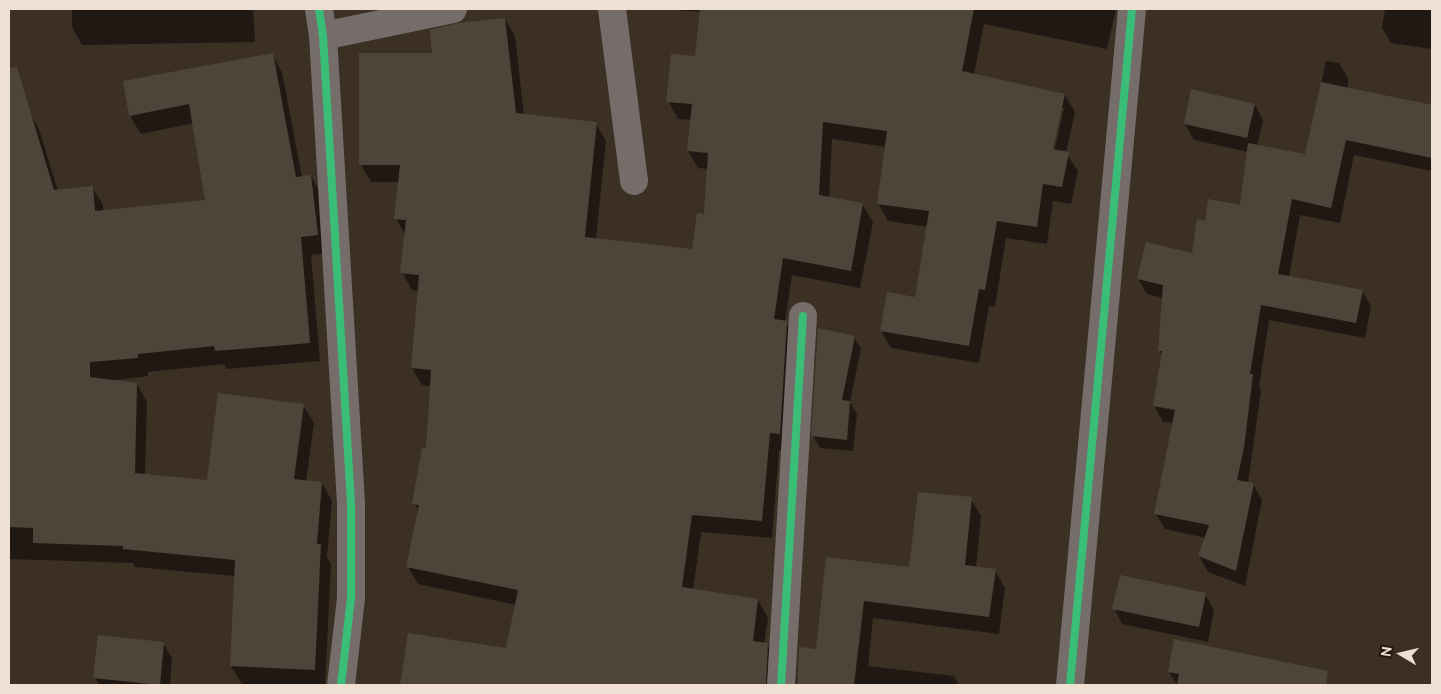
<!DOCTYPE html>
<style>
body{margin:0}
#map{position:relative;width:1441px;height:694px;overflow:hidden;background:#3c3024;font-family:Ubuntu,sans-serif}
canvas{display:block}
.frame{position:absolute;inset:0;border:10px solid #f0e0d4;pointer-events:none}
.north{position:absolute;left:1376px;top:629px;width:50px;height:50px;-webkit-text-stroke:4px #251a11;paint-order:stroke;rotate:279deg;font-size:14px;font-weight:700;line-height:20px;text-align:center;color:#f0e0d4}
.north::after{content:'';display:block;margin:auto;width:18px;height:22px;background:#f0e0d4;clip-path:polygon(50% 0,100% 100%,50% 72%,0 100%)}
</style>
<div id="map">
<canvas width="1441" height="694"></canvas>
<div class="frame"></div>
<div class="north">N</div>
</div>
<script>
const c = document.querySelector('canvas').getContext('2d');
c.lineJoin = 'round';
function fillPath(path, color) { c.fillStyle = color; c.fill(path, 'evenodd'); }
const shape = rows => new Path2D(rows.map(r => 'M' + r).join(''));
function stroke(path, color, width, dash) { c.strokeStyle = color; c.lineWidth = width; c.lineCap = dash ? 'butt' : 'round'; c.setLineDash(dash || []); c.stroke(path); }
const shadow = shape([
 [72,9,253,9,255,42,82,45,72,27],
 [665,9,1116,9,1107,49,984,24,974,75,1065,95,1075,112,1066,153,1078,171,1071,204,1053,201,1047,244,1006,238,995,307,989,306,979,363,891,348,881,331,916,298,928,227,888,221,878,203,886,147,832,139,829,198,862,204,873,222,860,288,792,275,785,322,796,340,790,451,779,450,772,538,701,532,693,590,758,600,768,618,764,644,767,644,777,662,777,685,401,685,410,634,507,649,516,605,418,584,408,567,419,512,414,503,427,450,431,386,422,385,412,368,419,291,412,290,402,272,406,236,396,219,400,182,371,182,361,165,434,54,505,19,515,36,524,115,596,124,606,141,596,239,693,250,705,216,708,169,698,168,688,151,691,120,678,119,668,101,696,58,701,12],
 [1061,108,1064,108,1053,156,1050,155],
 [1385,9,1432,9,1432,49,1391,43,1382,28],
 [272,54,282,72,302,177,311,176,321,194,328,253,311,255,320,361,227,369,224,364,148,372,148,376,110,381,137,384,147,402,145,475,208,481,303,405,314,423,306,482,322,483,332,501,327,557,331,564,325,685,242,684,231,666,235,576,135,567,133,563,9,559,9,566,9,117,29,111,39,129,58,191,92,187,103,205,103,211,206,201,194,123,141,134,130,116],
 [1326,61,1339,63,1348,78,1348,89,1432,106,1432,171,1354,155,1340,223,1300,215,1289,277,1362,291,1371,306,1365,338,1269,320,1259,387,1261,391,1248,483,1253,484,1262,500,1245,586,1208,572,1199,556,1206,538,1165,529,1156,514,1173,423,1163,422,1154,406,1162,356,1159,350,1163,298,1147,294,1138,279,1193,254,1206,222,1241,206,1248,152,1194,140,1185,124,1192,91,1255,105,1263,120,1257,146,1306,156],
 [854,337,861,349,850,402,857,414,853,451,820,448,813,436],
 [971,499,981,516,976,568,995,570,1005,588,999,634,873,618,868,666,954,676,959,685,796,685,800,649,817,651,827,559,910,568],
 [1205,594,1214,610,1208,642,1122,624,1114,608],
 [163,643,172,658,170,685,99,685,95,678],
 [1169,672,1316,683,1315,685,1177,685]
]);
const building = shape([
 [700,9,974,9,962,71,1065,94,1053,149,1069,152,1062,187,1043,184,1037,227,997,221,985,290,979,289,969,346,880,331,887,292,915,297,929,211,877,204,887,131,823,122,819,195,863,203,851,271,783,258,774,319,787,321,780,434,770,433,762,521,692,515,682,587,758,599,753,641,768,643,766,685,400,685,408,633,506,648,518,590,406,567,419,505,412,504,422,448,426,448,431,370,411,368,419,275,400,273,406,220,394,219,400,165,359,165,359,53,432,53,430,30,458,23,505,18,516,113,597,122,585,237,692,249,697,213,704,214,708,153,687,151,692,104,666,102,671,54,695,56],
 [273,53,296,177,311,175,318,235,301,237,310,343,215,351,214,346,138,354,138,358,90,362,90,377,137,383,135,473,207,480,218,393,304,404,294,479,322,482,317,544,321,544,315,670,230,666,235,560,123,549,123,546,33,543,33,528,9,527,9,68,17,67,54,190,93,186,95,211,205,200,189,104,129,116,123,81],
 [1321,82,1432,105,1432,158,1346,140,1331,208,1292,199,1278,274,1363,290,1356,323,1261,305,1250,374,1253,374,1244,448,1237,480,1254,483,1236,571,1198,556,1209,525,1154,514,1175,410,1153,406,1162,351,1158,351,1163,285,1137,279,1146,242,1192,253,1197,219,1205,221,1208,199,1240,205,1248,143,1305,154],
 [1191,89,1255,104,1247,138,1184,124],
 [818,328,855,336,842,400,850,401,847,440,811,436],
 [918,492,972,497,965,565,996,569,989,617,864,601,854,685,797,685,799,647,816,649,826,557,909,567],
 [1120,575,1206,593,1199,627,1112,609],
 [98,635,164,642,160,685,93,678],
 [1174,639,1328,671,1326,685,1177,685,1179,674,1168,672]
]);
const minor = shape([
 [319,9,323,36,351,503,351,598,341,685],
 [612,9,634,181],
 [323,36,453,9],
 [781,685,803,316],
 [1070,685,1132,9]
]);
const cycleway = shape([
 [319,9,323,36,351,503,351,598,341,685],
 [781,685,803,316],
 [1070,685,1132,9]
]);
fillPath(shadow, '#0007');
fillPath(building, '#4e453a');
stroke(minor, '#756d6a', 28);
stroke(cycleway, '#3abd76', 8);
</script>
